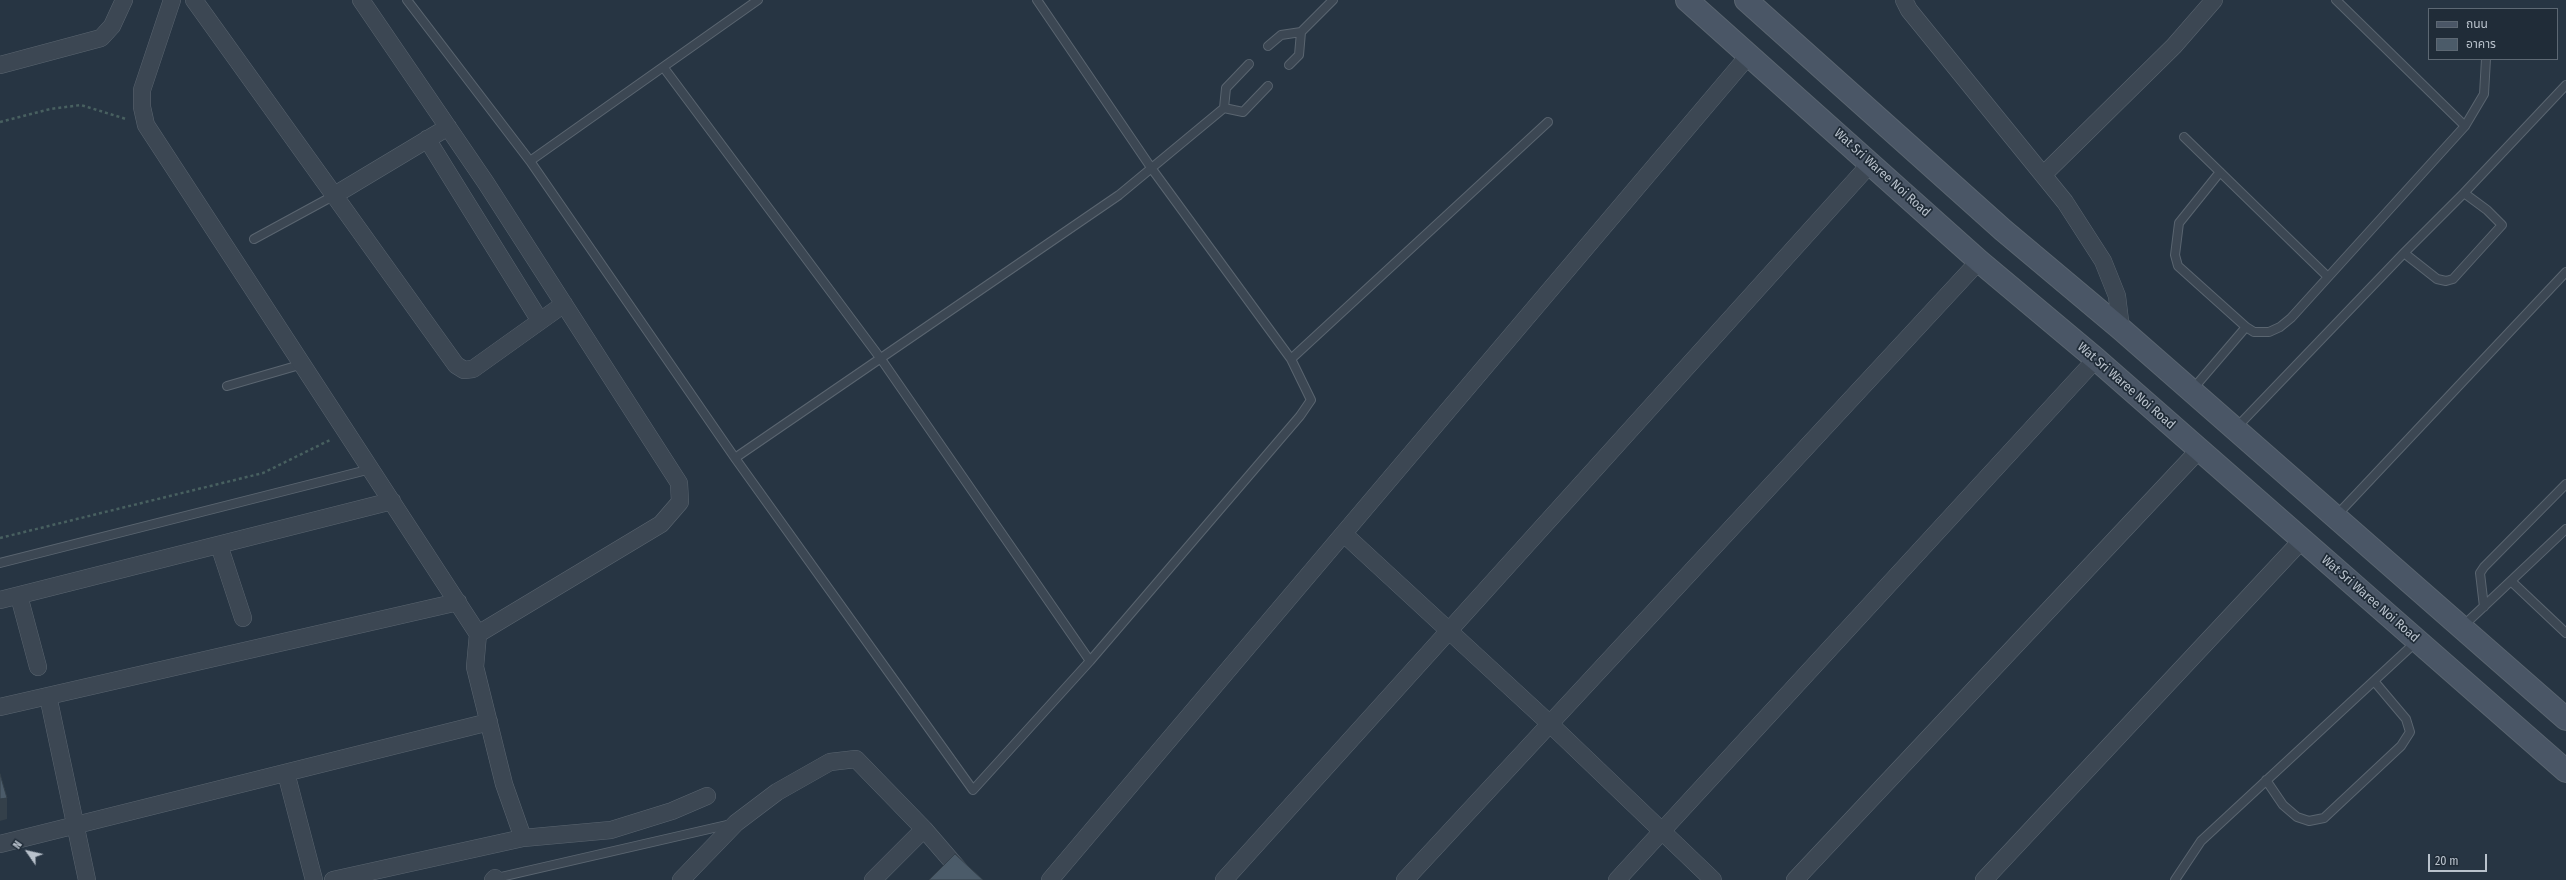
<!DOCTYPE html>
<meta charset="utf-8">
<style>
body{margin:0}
#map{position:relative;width:2566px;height:880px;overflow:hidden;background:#273543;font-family:"Fira Sans Condensed","Noto Sans Thai",sans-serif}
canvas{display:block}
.legend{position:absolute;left:2428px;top:8px;width:130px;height:52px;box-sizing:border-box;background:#202c38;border:1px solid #5d6873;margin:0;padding:5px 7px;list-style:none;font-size:12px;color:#b9c2cc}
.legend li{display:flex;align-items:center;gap:8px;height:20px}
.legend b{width:20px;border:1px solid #5d6873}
.north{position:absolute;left:8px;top:832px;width:40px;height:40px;-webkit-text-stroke:3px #202c38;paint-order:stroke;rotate:304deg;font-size:11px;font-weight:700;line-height:16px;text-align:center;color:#b9c2cc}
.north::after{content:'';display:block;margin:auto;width:14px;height:18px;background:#b9c2cc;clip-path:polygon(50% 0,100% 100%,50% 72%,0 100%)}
.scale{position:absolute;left:2428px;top:854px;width:59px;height:18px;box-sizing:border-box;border:2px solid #b9c2cc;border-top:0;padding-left:5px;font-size:12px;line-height:14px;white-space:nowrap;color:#b9c2cc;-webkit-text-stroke:3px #202c38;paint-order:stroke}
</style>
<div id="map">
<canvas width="2566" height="880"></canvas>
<ul class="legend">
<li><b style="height:5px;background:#4a5666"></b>ถนน</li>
<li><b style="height:11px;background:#4b5b69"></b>อาคาร</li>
</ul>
<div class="north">N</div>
<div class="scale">20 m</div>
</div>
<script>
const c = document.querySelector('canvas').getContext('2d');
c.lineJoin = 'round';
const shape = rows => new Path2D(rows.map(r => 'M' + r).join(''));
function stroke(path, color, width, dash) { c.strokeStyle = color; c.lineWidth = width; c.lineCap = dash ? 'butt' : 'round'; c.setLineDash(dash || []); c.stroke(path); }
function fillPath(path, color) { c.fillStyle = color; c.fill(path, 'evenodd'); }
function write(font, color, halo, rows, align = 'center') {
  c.font = font + ' "Fira Sans Condensed",sans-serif'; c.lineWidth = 3.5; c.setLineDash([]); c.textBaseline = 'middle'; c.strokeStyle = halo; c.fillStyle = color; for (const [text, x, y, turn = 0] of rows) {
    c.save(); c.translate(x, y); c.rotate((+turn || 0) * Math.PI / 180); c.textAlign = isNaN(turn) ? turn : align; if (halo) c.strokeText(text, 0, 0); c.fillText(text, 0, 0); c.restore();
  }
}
const path = shape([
 [0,122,50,109,81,105,126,119],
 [0,538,263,473,330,440]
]);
const service = shape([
 [407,0,530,161],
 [758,0,530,161,735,458,973,790,1090,661,1300,416,1311,400,1291,359,1152,169,1037,0],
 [2336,0,2465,126],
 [1301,32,1333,0],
 [1268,46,1281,35,1301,32,1299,55,1289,65],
 [1249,64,1226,88,1224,108,1243,112,1268,86],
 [664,68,881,359,1090,661],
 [2184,137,2328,277],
 [2220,172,2179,223,2175,255,2178,266,2246,327,2254,332,2269,332,2280,327,2291,318,2465,126,2484,94,2486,59],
 [2464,193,2566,85],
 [254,239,333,196],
 [1291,359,1548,122],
 [227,386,303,364],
 [2192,390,2246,327],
 [2236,428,2404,253,2464,193,2487,210,2502,225,2453,279,2446,281,2437,279,2404,253],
 [735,458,1119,195,1224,108],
 [2336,516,2566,272],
 [0,563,371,469],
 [2512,582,2566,633],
 [2484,607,2480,573,2484,567,2566,484],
 [2462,627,2566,529],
 [2266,780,2283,805,2297,817,2309,821,2324,818,2401,746,2410,732,2406,719,2374,681],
 [492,879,731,824],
 [2175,880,2201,841,2417,641]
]);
const minor = shape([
 [172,0,142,90,142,107,146,125,478,634,475,667,504,784,523,838],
 [194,0,456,365,464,370,473,369,564,304],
 [361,0,486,183,679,483,680,502,661,524,478,634],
 [1904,0,1909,10,2065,202,2103,261,2117,296,2121,329],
 [0,65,101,38,112,26,124,0],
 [427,139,540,321],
 [2043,175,2174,46,2214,0],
 [333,196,448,127],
 [1344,534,1549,723,1713,880],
 [219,545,243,618],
 [19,596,38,667],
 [0,600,392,501],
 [48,696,87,880],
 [0,707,458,602],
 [286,773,314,880],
 [0,844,489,722],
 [333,880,523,838,611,830,672,811,707,796],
 [493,880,495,878],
 [681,880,736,823,777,792,830,762,856,759,924,829,968,880],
 [873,880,924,829],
 [1050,880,1749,55],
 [1224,880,1871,163],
 [1405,880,1979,261],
 [1617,880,2096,359],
 [1795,880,2199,450],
 [1984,880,2302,540]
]);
const secondary = shape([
 [1687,0,1979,261,2096,359,2566,771],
 [1746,0,2003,230,2121,329,2566,719]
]);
const shadedWall = shape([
 [7,798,7,819,0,821,0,799]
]);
const building = shape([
 [0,774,7,798,0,799,0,774],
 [955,854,983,880,929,880,955,854]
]);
const streetNames = [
 ["Wat Sri Waree Noi Road",1882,173,42],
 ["Wat Sri Waree Noi Road",2126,386,41],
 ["Wat Sri Waree Noi Road",2370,599,41]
];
stroke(service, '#5a6570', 10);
stroke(minor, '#5a6570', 18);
stroke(secondary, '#5a6570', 24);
stroke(path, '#486060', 2.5, [3, 3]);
stroke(service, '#3c4753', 8);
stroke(minor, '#3c4753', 17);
stroke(secondary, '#4a5666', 22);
fillPath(shadedWall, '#34404a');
fillPath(building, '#4b5b69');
stroke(building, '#34404a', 1);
write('13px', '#b9c2cc', '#202c38', streetNames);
</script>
